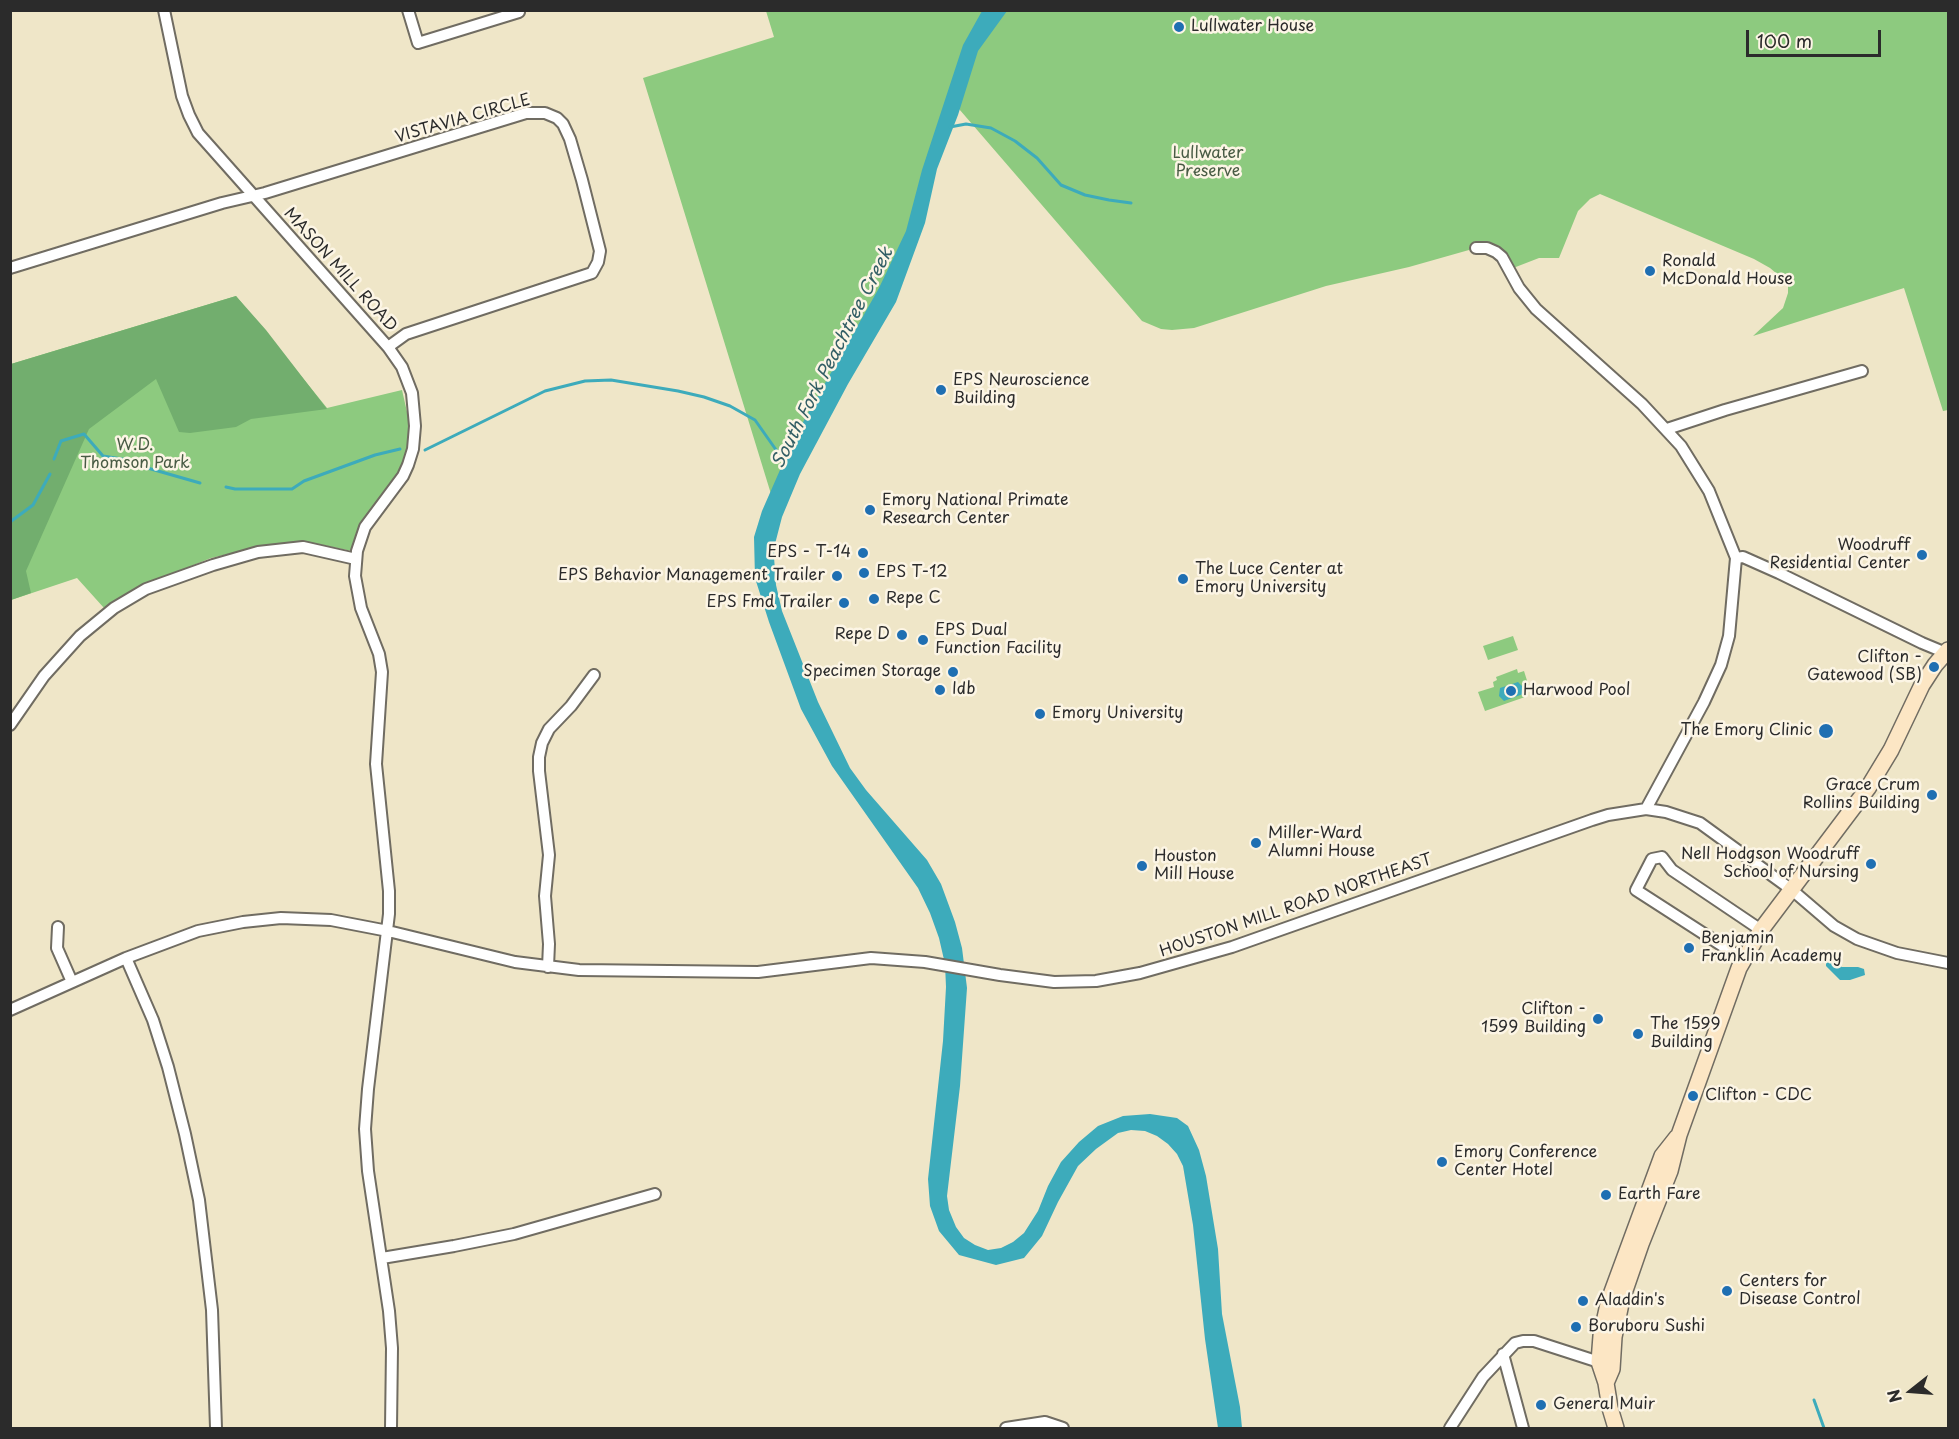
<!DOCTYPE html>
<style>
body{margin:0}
#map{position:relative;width:1959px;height:1439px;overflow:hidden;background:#efe6c8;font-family:"Playpen Sans",sans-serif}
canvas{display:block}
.frame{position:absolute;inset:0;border:12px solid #2b2b2b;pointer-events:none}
.north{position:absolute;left:1881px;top:1361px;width:60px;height:60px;-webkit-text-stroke:4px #fcf5e5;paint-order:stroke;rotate:253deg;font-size:16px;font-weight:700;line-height:24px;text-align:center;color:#2b2b2b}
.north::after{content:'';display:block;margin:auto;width:21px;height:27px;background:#2b2b2b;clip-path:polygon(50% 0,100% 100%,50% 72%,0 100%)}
.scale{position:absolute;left:1746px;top:30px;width:135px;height:27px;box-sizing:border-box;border:3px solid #2b2b2b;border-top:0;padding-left:8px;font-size:18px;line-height:21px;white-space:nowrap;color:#2b2b2b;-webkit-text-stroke:4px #fcf5e5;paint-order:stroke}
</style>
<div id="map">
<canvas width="1959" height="1439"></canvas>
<div class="frame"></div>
<div class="north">N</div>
<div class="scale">100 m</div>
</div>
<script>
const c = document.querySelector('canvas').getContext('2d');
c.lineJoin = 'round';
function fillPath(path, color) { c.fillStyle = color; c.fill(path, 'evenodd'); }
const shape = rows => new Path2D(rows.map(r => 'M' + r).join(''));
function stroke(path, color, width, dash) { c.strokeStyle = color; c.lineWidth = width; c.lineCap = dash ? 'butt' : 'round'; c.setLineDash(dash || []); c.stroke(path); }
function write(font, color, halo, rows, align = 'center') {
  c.font = font + ' "Playpen Sans",sans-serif'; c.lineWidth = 5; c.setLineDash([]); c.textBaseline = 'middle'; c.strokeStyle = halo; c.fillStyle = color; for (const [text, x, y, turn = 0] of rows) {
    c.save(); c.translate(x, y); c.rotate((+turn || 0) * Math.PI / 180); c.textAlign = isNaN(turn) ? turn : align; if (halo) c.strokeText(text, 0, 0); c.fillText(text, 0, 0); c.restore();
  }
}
const green = shape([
 [766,11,1948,11,1948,410,1943,411,1904,288,1753,336,1783,308,1788,293,1788,285,1783,279,1770,268,1754,259,1600,194,1590,199,1578,211,1559,258,1539,258,1508,270,1502,257,1476,248,1409,267,1326,286,1194,328,1172,330,1161,329,1142,321,953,102,909,239,775,507,643,78,774,37],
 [236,296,327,408,402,390,410,425,408,452,398,474,361,525,352,551,303,541,258,547,211,558,146,584,104,608,77,578,11,600,11,364],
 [1513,636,1518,650,1488,660,1483,646],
 [1517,669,1518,673,1524,671,1530,690,1526,691,1525,697,1485,711,1478,692,1494,687,1493,682,1497,680,1496,677]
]);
const forest = shape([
 [236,296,266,330,327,409,251,419,236,427,190,433,179,432,156,379,89,429,26,571,31,593,11,600,11,364]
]);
const water = shape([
 [982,11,1007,11,978,51,958,115,937,169,925,223,896,302,848,384,800,474,782,517,775,544,774,557,776,585,782,611,818,702,850,768,866,790,927,860,941,884,955,922,962,948,967,988,960,1086,947,1196,949,1210,956,1227,964,1238,975,1245,988,1250,1001,1248,1013,1242,1024,1233,1038,1211,1048,1186,1061,1162,1079,1142,1098,1126,1123,1116,1150,1114,1177,1118,1188,1126,1199,1150,1206,1176,1218,1249,1222,1314,1240,1407,1242,1428,1218,1428,1205,1339,1193,1225,1183,1166,1177,1154,1168,1144,1157,1136,1145,1131,1131,1130,1118,1133,1096,1149,1078,1166,1058,1202,1042,1236,1024,1258,996,1265,959,1255,939,1231,930,1206,928,1179,943,1041,946,987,945,964,939,938,930,913,918,888,832,766,801,709,769,622,755,578,754,537,762,511,794,438,879,288,906,231,922,170,963,45],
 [1518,682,1523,687,1523,694,1504,701,1499,696,1500,688],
 [1831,961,1842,967,1858,967,1864,969,1865,975,1850,980,1840,980,1826,966,1826,962]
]);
const stream = shape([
 [950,127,966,124,991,128,1015,141,1037,158,1061,185,1085,195,1109,200,1131,203],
 [425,450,545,391,585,381,611,380,678,391,704,397,730,406,755,420,786,464],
 [54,459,61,441,84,434,103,456,128,460,144,467,200,483],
 [226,487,235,489,292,489,304,481,375,455,400,449],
 [10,522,33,505,50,474],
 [1814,1400,1824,1428]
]);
const street = shape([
 [164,10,182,96,189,115,198,133,388,347,402,367,412,393,415,426,413,449,408,465,403,476,365,527,357,551,355,576,361,608,379,654,382,672,376,764,389,891,389,914,368,1089,365,1129,368,1171,389,1311,392,1348,391,1428],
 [408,10,418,43,519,12],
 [1476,248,1487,248,1496,252,1502,257,1519,288,1536,309,1642,404,1681,446,1709,491,1736,558,1743,557,1779,573,1922,643,1946,653],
 [10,268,222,203,265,193,526,113,545,113,557,118,563,124,570,139,582,180,600,251,598,262,592,273,406,334,388,347],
 [1667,429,1725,410,1862,371],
 [10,725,44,676,80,636,114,608,146,589,213,565,258,552,303,547,356,559],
 [1646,809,1704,702,1721,665,1729,636,1736,558],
 [58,927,57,948,72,982],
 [126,958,153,1020,168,1067,185,1134,199,1200,212,1310,216,1428],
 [1743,959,1636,890,1652,859,1662,857,1672,870,1761,930],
 [548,967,549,944,545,896,549,855,539,771,539,757,542,743,549,729,571,706,594,675],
 [10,1010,126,958,198,931,243,922,281,918,331,920,388,931,515,962,579,970,758,972,871,958,925,962,1000,975,1054,982,1096,981,1140,973,1232,947,1592,820,1608,815,1646,809,1666,812,1700,823,1792,890,1834,926,1857,939,1897,953,1948,963],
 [382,1258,454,1246,514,1234,655,1194],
 [1503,1354,1523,1428],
 [1006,1428,1045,1422,1063,1428],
 [1450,1428,1483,1377,1515,1343,1523,1341,1534,1341,1599,1362]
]);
const secondary = shape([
 [1606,1383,1612,1369,1614,1337,1622,1299,1641,1244,1670,1171,1679,1135,1739,968,1761,930,1868,788,1891,750,1922,685,1935,665,1948,650],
 [1616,1428,1610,1408,1606,1383,1599,1362,1601,1336,1609,1300,1662,1156,1677,1137]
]);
const markers = [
 [1179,27,6,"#1f6fb2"],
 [1650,271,6,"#1f6fb2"],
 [941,390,6,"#1f6fb2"],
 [870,510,6,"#1f6fb2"],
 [863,553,6,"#1f6fb2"],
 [1922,555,6,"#1f6fb2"],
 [864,573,6,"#1f6fb2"],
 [837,576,6,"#1f6fb2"],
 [1183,579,6,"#1f6fb2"],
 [874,599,6,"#1f6fb2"],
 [844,603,6,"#1f6fb2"],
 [902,635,6,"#1f6fb2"],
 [923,640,6,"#1f6fb2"],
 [1934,667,6,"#1f6fb2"],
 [953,672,6,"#1f6fb2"],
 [940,690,6,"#1f6fb2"],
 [1511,691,6,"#1f6fb2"],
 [1040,714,6,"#1f6fb2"],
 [1826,731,8,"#1f6fb2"],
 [1932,795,6,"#1f6fb2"],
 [1256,843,6,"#1f6fb2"],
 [1871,864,6,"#1f6fb2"],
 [1142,866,6,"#1f6fb2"],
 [1689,948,6,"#1f6fb2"],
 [1598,1019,6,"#1f6fb2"],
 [1638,1034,6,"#1f6fb2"],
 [1693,1096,6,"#1f6fb2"],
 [1442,1162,6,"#1f6fb2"],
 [1606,1195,6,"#1f6fb2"],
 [1727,1291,6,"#1f6fb2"],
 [1583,1301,6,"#1f6fb2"],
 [1576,1327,6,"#1f6fb2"],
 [1541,1405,6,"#1f6fb2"]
];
const poiNames = [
 ["Lullwater House",1191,27],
 ["Ronald",1662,262],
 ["McDonald House",1662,280],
 ["EPS Neuroscience",953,381],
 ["Building",953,399],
 ["Emory National Primate",882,501],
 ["Research Center",882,519],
 ["Woodruff",1910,546,"right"],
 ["Residential Center",1910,564,"right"],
 ["EPS - T-14",851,553,"right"],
 ["The Luce Center at",1195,570],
 ["Emory University",1195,588],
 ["EPS T-12",876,573],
 ["EPS Behavior Management Trailer",825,576,"right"],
 ["Repe C",886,599],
 ["EPS Fmd Trailer",832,603,"right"],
 ["EPS Dual",935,631],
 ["Function Facility",935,649],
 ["Repe D",890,635,"right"],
 ["Clifton -",1922,658,"right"],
 ["Gatewood (SB)",1922,676,"right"],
 ["Specimen Storage",941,672,"right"],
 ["Idb",952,690],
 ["Harwood Pool",1523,691],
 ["Emory University",1052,714],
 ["The Emory Clinic",1812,731,"right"],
 ["Grace Crum",1920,786,"right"],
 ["Rollins Building",1920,804,"right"],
 ["Miller-Ward",1268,834],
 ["Alumni House",1268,852],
 ["Nell Hodgson Woodruff",1859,855,"right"],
 ["School of Nursing",1859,873,"right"],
 ["Houston",1154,857],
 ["Mill House",1154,875],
 ["Benjamin",1701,939],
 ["Franklin Academy",1701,957],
 ["Clifton -",1586,1010,"right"],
 ["1599 Building",1586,1028,"right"],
 ["The 1599",1650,1025],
 ["Building",1650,1043],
 ["Clifton - CDC",1705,1096],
 ["Emory Conference",1454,1153],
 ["Center Hotel",1454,1171],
 ["Earth Fare",1618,1195],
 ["Centers for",1739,1282],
 ["Disease Control",1739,1300],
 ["Aladdin's",1595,1301],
 ["Boruboru Sushi",1588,1327],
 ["General Muir",1553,1405]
];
const streetNames = [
 ["VISTAVIA CIRCLE",463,119,-16],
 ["MASON MILL ROAD",340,270,48],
 ["HOUSTON MILL ROAD NORTHEAST",1296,906,-19]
];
const parkNames = [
 ["Lullwater",1208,154],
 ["Preserve",1208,172],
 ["W.D.",135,446],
 ["Thomson Park",135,464]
];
const waterNames = [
 ["South Fork Peachtree Creek",833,358,-63]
];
fillPath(green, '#8dca7f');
fillPath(forest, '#72ae6e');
fillPath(water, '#3dabbb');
stroke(stream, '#3dabbb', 3);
stroke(street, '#706c62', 14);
stroke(secondary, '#706c62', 18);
stroke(street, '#fff', 10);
stroke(secondary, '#fce6c4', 15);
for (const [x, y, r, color] of markers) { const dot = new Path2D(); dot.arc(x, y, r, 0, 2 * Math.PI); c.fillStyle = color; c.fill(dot); stroke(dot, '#fcf5e5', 2); }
write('16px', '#2b2b2b', '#fcf5e5', poiNames, 'left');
write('16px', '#2b2b2b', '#fcf5e5', streetNames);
write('16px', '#485b44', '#fcf5e5', parkNames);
write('italic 18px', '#325e65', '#fcf5e5', waterNames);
</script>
